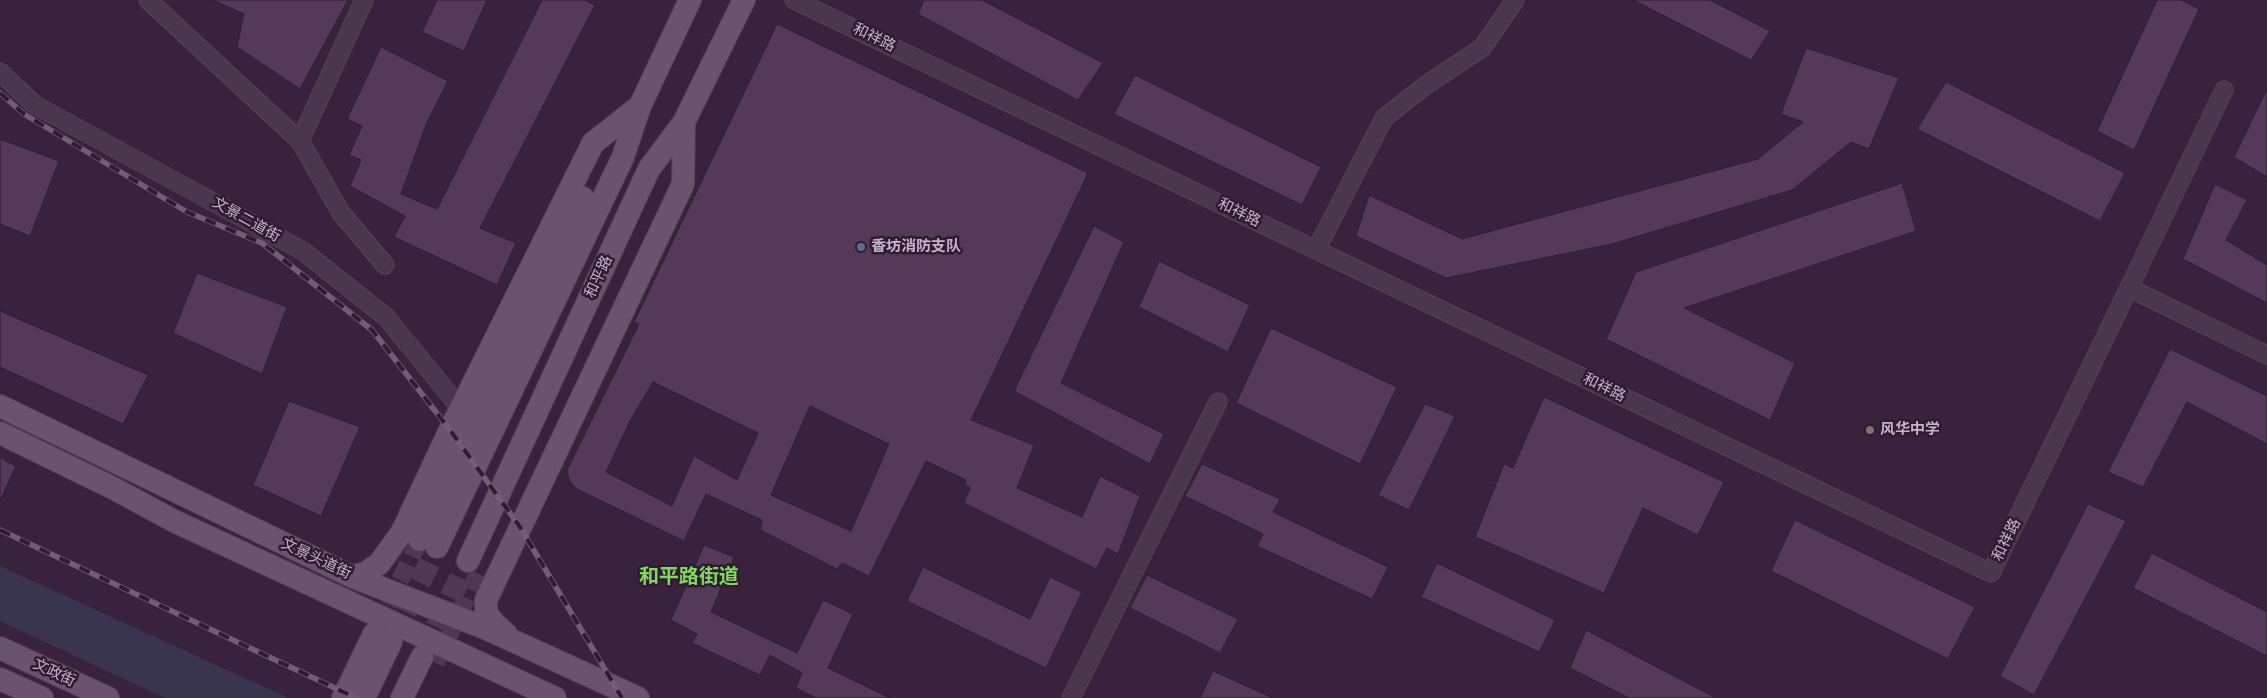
<!DOCTYPE html>
<meta charset="utf-8">
<style>
body{margin:0}
canvas{display:block;background:#39223d}
</style>
<canvas width="2267" height="698"></canvas>
<script>
const c = document.querySelector('canvas').getContext('2d');
c.lineJoin = 'round';
function fillPath(path, color) { c.fillStyle = color; c.fill(path, 'evenodd'); }
const shape = rows => new Path2D(rows.map(r => 'M' + r).join(''));
function stroke(path, color, width, dash) { c.strokeStyle = color; c.lineWidth = width; c.lineCap = dash ? 'butt' : 'round'; c.setLineDash(dash || []); c.stroke(path); }
function write(font, color, halo, rows, align = 'center') {
  c.font = font + ' "Archivo Narrow","Noto Sans SC",sans-serif'; c.lineWidth = 5; c.setLineDash([]); c.textBaseline = 'middle'; c.strokeStyle = halo; c.fillStyle = color; for (const [text, x, y, turn = 0] of rows) {
    c.save(); c.translate(x, y); c.rotate((+turn || 0) * Math.PI / 180); c.textAlign = isNaN(turn) ? turn : align; if (halo) c.strokeText(text, 0, 0); c.fillText(text, 0, 0); c.restore();
  }
}
const green = shape([
 [0,566,288,698,165,698,0,621]
]);
const building = shape([
 [213,0,348,0,300,89,237,47,244,14,213,0],
 [437,0,487,0,464,51,422,32,437,0],
 [542,0,584,0,595,5,480,228,516,243,497,285,394,237,405,216,350,186,361,160,349,155,362,126,347,119,381,47,448,81,427,122,401,194,437,209,542,0],
 [924,0,982,0,1103,63,1078,100,918,14,924,0],
 [1633,0,1710,0,1770,31,1751,60,1633,0],
 [2157,0,2181,0,2199,9,2134,150,2097,131,2157,0],
 [777,24,1088,173,971,420,1034,445,1017,488,1082,517,1100,476,1140,496,1118,554,1107,548,1096,569,964,503,970,488,965,484,966,480,926,461,869,576,842,563,837,569,760,530,762,520,706,494,684,541,575,488,569,480,567,470,639,324,634,322,777,24],
 [653,382,758,433,737,480,694,456,672,506,606,472,630,421,653,382],
 [810,406,889,444,851,531,771,495,810,406],
 [1806,48,1899,78,1869,149,1851,142,1792,190,1612,244,1446,278,1356,236,1369,195,1462,239,1758,159,1803,122,1781,114,1806,48],
 [1135,75,1321,167,1302,205,1114,114,1135,75],
 [1946,82,2125,173,2100,221,1917,129,1946,82],
 [2267,89,2267,177,2234,157,2267,89],
 [0,139,59,161,30,236,0,224,0,139],
 [1902,183,1916,231,1684,308,1795,363,1770,420,1606,339,1636,272,1902,183],
 [2215,184,2247,200,2226,240,2267,265,2267,303,2183,259,2215,184],
 [1094,226,1124,242,1061,383,1164,434,1150,464,1014,391,1094,226],
 [1159,261,1250,305,1228,352,1139,307,1159,261],
 [197,273,287,307,262,374,173,333,197,273],
 [0,311,148,375,123,424,0,367,0,311],
 [1271,328,1397,387,1360,464,1236,403,1271,328],
 [2170,349,2267,396,2267,444,2187,402,2143,487,2108,472,2170,349],
 [1544,397,1724,482,1698,535,1643,508,1604,593,1475,537,1504,464,1513,468,1544,397],
 [289,401,360,427,321,516,253,485,289,401],
 [1425,404,1455,416,1409,510,1378,495,1425,404],
 [0,458,16,466,0,501,0,458],
 [1202,464,1280,499,1273,512,1388,567,1372,599,1257,546,1263,534,1185,496,1202,464],
 [2088,504,2126,521,2034,695,2000,676,2088,504],
 [1795,520,1975,607,1948,659,1771,571,1795,520],
 [704,545,734,557,711,612,797,653,823,600,853,614,828,668,890,698,816,698,796,688,802,673,770,655,760,675,692,643,697,634,671,620,704,545],
 [2152,553,2267,612,2267,656,2133,588,2152,553],
 [1437,563,1555,620,1539,652,1421,597,1437,563],
 [923,567,1030,619,1050,577,1082,592,1046,668,907,601,923,567],
 [1147,575,1238,619,1220,653,1130,608,1147,575],
 [1586,630,1716,698,1629,698,1570,668,1586,630],
 [1213,671,1273,698,1200,698,1213,671]
]);
const minorTunnel = shape([
 [376,629,420,540],
 [436,663,481,567]
]);
const majorTunnel = shape([
 [391,642,437,547],
 [422,657,468,561]
]);
const minor = shape([
 [148,0,300,141,341,213,385,265],
 [794,0,1991,573,2129,288,2267,355],
 [0,72,35,105,303,251,386,317,461,409],
 [300,141,364,0],
 [1316,250,1384,118,1426,85,1482,48,1515,0],
 [2129,288,2224,90],
 [1071,698,1218,402]
]);
const major = shape([
 [0,406,353,577,485,628,638,698],
 [0,433,113,488,174,521,555,698],
 [420,540,583,198],
 [437,547,623,157,640,106,690,0],
 [468,561,649,169,684,122,744,0],
 [353,577,365,573,379,564,402,532,450,430,593,143,640,106],
 [506,634,495,624,486,613,486,600,683,184,684,122],
 [0,648,108,698],
 [0,679,42,698],
 [343,698,374,634],
 [364,698,391,642],
 [402,698,422,657]
]);
const rail = shape([
 [0,93,24,114,187,212,262,243,372,330,450,430,520,527,622,698],
 [0,530,356,698]
]);
const markers = [
 [861,247,5,"#5c6f8a"],
 [1870,430,5,"#8d6e63"]
];
const streetNames = [
 ["和祥路",874,38,26],
 ["和祥路",1239,213,26],
 ["文景二道街",246,220,29],
 ["和平路",599,277,-65],
 ["和祥路",1604,388,26],
 ["和祥路",2007,540,-64],
 ["文景头道街",316,559,25],
 ["文政街",54,673,25]
];
const poiNames = [
 ["香坊消防支队",871,247],
 ["风华中学",1880,430]
];
const districtNames = [
 ["和平路街道",689,578]
];
fillPath(green, '#39354f');
fillPath(building, '#553959');
stroke(building, '#311d34', 1);
stroke(minorTunnel, '#4e3852', 18, [18, 9]);
stroke(majorTunnel, '#4e3852', 22, [22, 11]);
stroke(minor, '#624e65', 19);
stroke(major, '#533f56', 24);
stroke(minor, '#4a364d', 18);
stroke(major, '#6a546d', 22);
stroke(rail, '#745c78', 5.5);
stroke(rail, '#2f1b32', 4, [11]);
for (const [x, y, r, color] of markers) { const dot = new Path2D(); dot.arc(x, y, r, 0, 2 * Math.PI); c.fillStyle = color; c.fill(dot); stroke(dot, '#2f1b32', 2); }
write('15px', '#c6b2c9', '#2f1b32', streetNames);
write('bold 15px', '#c6b2c9', '#2f1b32', poiNames, 'left');
write('bold 20px', '#80d95d', '#2f1b32', districtNames);
</script>
